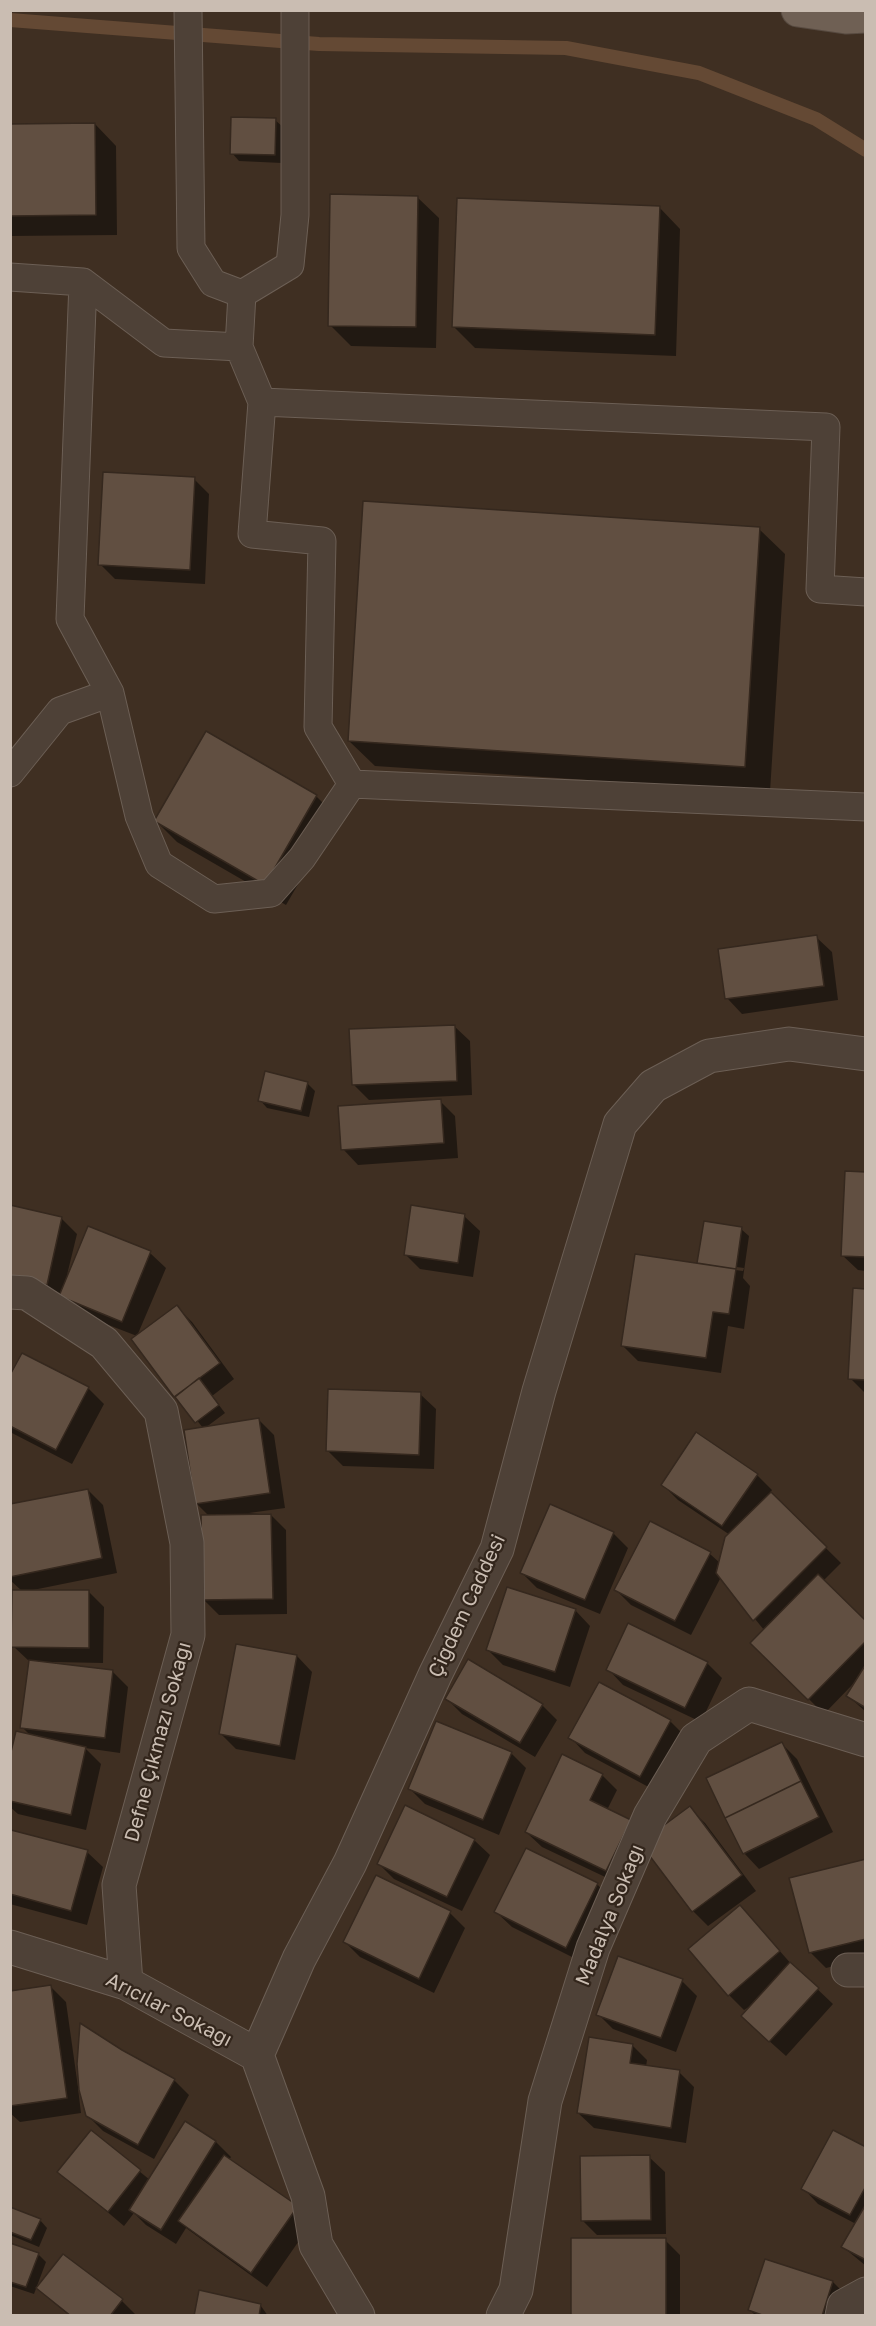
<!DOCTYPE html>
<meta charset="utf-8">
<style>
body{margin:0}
#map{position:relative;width:876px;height:2326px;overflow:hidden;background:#3f2f22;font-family:"Golos Text",sans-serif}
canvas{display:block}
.frame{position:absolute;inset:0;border:12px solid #cabdb2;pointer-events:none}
</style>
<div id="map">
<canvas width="876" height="2326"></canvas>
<div class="frame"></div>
</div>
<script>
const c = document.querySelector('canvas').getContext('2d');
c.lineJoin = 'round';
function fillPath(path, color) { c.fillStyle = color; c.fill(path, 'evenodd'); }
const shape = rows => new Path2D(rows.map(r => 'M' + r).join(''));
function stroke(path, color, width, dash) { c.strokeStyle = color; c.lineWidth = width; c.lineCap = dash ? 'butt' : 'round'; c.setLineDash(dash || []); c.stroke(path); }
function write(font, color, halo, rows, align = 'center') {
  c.font = font + ' "Golos Text",sans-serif'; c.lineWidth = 4.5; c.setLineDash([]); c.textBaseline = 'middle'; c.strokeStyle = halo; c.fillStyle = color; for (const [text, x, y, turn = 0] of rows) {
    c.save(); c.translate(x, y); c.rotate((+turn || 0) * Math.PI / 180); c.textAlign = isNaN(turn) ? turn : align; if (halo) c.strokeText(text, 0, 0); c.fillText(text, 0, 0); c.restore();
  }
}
const shadow = shape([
 [275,120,283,127,282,163,239,161,232,153],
 [95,124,116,146,117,235,10,236,10,125],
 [417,197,439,218,436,348,351,346,330,325],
 [659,207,680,229,676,356,475,348,454,327],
 [194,479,209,494,205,584,115,579,100,564],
 [759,529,785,554,770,792,375,766,349,741],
 [316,796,337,817,286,905,177,842,156,821],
 [816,937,832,952,838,1000,742,1014,727,998],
 [454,1026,470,1041,472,1095,369,1100,354,1085],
 [266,1073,308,1084,315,1091,309,1117,267,1108,260,1100],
 [440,1101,455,1116,458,1158,358,1165,343,1149],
 [866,1174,866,1271,858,1270,842,1255],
 [10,1207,62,1219,77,1234,67,1275,89,1227,150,1253,166,1268,137,1336,177,1307,192,1322,234,1379,212,1396,225,1413,205,1428,259,1420,274,1435,285,1508,249,1513,271,1515,286,1530,287,1614,219,1615,204,1600,209,1516,197,1504,203,1428,133,1339,137,1336,10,1287],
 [464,1216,480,1231,473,1277,420,1269,405,1254],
 [741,1229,749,1236,743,1278,750,1286,744,1329,728,1326,721,1373,638,1361,623,1346,702,1265,699,1262],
 [706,1263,744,1268,743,1271,706,1266],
 [866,1290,866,1394,850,1378],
 [23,1355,89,1389,104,1404,72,1464,10,1432,10,1379],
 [420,1394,436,1409,434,1469,343,1466,328,1451],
 [757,1475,772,1490,770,1493,841,1563,823,1581,866,1623,866,1712,848,1696,855,1682,824,1714,752,1643,764,1630,721,1577,691,1635,631,1605,616,1590,710,1554,720,1563,730,1535,678,1500,663,1485],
 [88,1490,103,1505,117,1573,33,1590,89,1592,104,1607,103,1663,53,1662,53,1664,113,1672,128,1687,120,1753,85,1748,101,1764,86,1830,18,1814,10,1807,10,1763,31,1736,22,1727,30,1662,13,1646,22,1591,10,1580,10,1506],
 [613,1533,628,1548,600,1614,537,1588,522,1573],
 [575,1610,590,1626,570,1687,503,1665,488,1650],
 [297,1656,312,1672,295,1760,236,1749,221,1734],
 [707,1663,722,1678,701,1722,623,1685,608,1669],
 [447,1699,542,1705,557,1720,535,1757,462,1714],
 [670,1721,685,1736,656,1791,585,1753,570,1737],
 [782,1744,797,1759,833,1832,759,1869,744,1853],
 [511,1753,526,1768,499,1835,425,1804,410,1789],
 [602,1775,617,1790,607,1810,643,1842,689,1808,705,1823,756,1891,708,1926,693,1911,642,1843,622,1885,542,1847,526,1832],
 [12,1832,87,1852,103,1867,87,1925,10,1904],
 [474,1840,490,1855,462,1911,394,1879,379,1864],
 [866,1860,866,1958,826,1968,811,1953,791,1880],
 [597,1884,612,1900,582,1962,512,1927,496,1912],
 [450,1913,465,1928,434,1993,360,1957,345,1942],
 [755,1923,793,1966,833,2004,786,2056,758,2031,752,2005,744,2010,729,1995],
 [682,1981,697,1996,676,2052,613,2029,598,2014],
 [51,1987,66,2002,78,2087,122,2052,174,2080,189,2095,154,2159,103,2131,87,2115,80,2087,78,2088,81,2113,20,2122,10,2113,10,1993],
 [632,2045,647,2060,646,2067,679,2072,694,2087,686,2143,594,2128,578,2113],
 [185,2123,216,2142,231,2157,229,2160,312,2222,267,2287,186,2228,176,2244,146,2225,134,2213,124,2226,59,2171,91,2132,150,2180],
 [866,2149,866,2266,843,2247,856,2224,818,2204,803,2188],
 [649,2157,665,2172,666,2234,597,2235,582,2220],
 [10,2208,40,2220,47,2228,39,2247,10,2235],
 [665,2240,680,2255,680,2316,572,2316],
 [10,2245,38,2254,46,2262,34,2294,10,2286],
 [64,2256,122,2301,137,2316,70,2316,54,2303,38,2288],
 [766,2261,833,2282,848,2297,842,2316,756,2316,750,2310],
 [200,2292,261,2306,268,2316,195,2316]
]);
const stream = shape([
 [10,20,319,44,566,48,699,73,816,119,866,150]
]);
const building = shape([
 [231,117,276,118,275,155,230,154,231,117],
 [95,123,96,215,10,216,10,124,95,123],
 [330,194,418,196,416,327,328,326,330,194],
 [457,198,660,206,655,335,452,327,457,198],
 [103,472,195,477,190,570,98,565,103,472],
 [363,501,760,527,745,767,348,741,363,501],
 [206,731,317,795,265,885,154,821,206,731],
 [817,935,824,986,725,999,718,949,817,935],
 [455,1025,457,1081,352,1085,349,1029,455,1025],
 [265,1071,308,1082,301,1111,258,1101,265,1071],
 [441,1099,444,1143,341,1150,338,1106,441,1099],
 [845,1171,866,1172,866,1257,841,1256,845,1171],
 [10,1205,62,1217,47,1285,10,1276,10,1205],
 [411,1205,465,1214,458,1263,404,1255,411,1205],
 [704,1221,742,1227,736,1269,697,1263,704,1221],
 [88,1226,151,1251,122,1322,59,1296,88,1226],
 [635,1254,736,1269,729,1314,713,1312,706,1358,621,1346,635,1254],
 [853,1288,866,1289,866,1380,848,1379,853,1288],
 [177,1305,220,1363,174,1397,131,1339,177,1305],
 [22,1353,89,1387,56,1450,10,1426,10,1375,22,1353],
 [199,1378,219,1405,195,1423,175,1397,199,1378],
 [328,1389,421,1392,419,1455,326,1451,328,1389],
 [259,1418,270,1493,195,1504,184,1430,259,1418],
 [696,1432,758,1474,722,1526,661,1485,696,1432],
 [88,1489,102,1558,10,1577,10,1504,88,1489],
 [771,1492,827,1547,753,1621,716,1573,725,1537,771,1492],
 [550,1504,614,1532,585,1600,520,1573,550,1504],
 [271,1514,273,1599,202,1600,201,1515,271,1514],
 [650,1521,711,1552,675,1621,614,1590,650,1521],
 [818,1574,866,1621,866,1641,808,1700,750,1643,818,1574],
 [507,1587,576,1609,555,1672,486,1650,507,1587],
 [12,1590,89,1590,89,1648,11,1647,12,1590],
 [628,1623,708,1662,685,1708,606,1670,628,1623],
 [236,1644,297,1655,280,1746,219,1734,236,1644],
 [468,1659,543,1704,520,1743,445,1699,468,1659],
 [29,1660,113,1670,105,1738,20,1728,29,1660],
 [866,1664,866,1708,846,1696,866,1664],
 [599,1682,671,1720,640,1777,568,1738,599,1682],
 [436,1721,512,1752,483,1820,408,1789,436,1721],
 [16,1731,86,1747,71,1815,10,1801,10,1756,16,1731],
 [782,1742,801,1781,725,1818,706,1778,782,1742],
 [562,1754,603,1774,590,1800,631,1820,606,1871,525,1832,562,1754],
 [801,1781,819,1817,743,1854,725,1818,801,1781],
 [405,1805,475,1839,447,1897,377,1864,405,1805],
 [690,1806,742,1875,692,1912,640,1843,690,1806],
 [11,1830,88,1850,71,1911,10,1894,11,1830],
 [526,1848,598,1883,566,1948,494,1912,526,1848],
 [866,1859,866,1939,809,1953,789,1878,866,1859],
 [376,1875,451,1911,419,1979,343,1942,376,1875],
 [740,1905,780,1951,728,1996,688,1949,740,1905],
 [618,1956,683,1979,661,2038,596,2015,618,1956],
 [790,1962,819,1988,769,2042,741,2016,790,1962],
 [51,1985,67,2098,10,2106,10,1991,51,1985],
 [80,2023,122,2050,175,2079,138,2145,86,2116,79,2090,77,2064,80,2023],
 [589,2037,633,2044,630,2063,680,2070,671,2128,577,2113,589,2037],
 [185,2121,216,2141,161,2230,129,2210,185,2121],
 [91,2130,141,2170,108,2212,57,2172,91,2130],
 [833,2130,866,2147,866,2186,850,2215,801,2189,833,2130],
 [224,2155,298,2206,251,2273,178,2221,224,2155],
 [650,2155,651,2220,581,2221,580,2156,650,2155],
 [866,2204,866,2260,841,2247,866,2204],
 [10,2207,41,2219,31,2240,10,2232,10,2207],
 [571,2238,666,2238,666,2316,571,2316,571,2238],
 [10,2243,39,2253,26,2287,10,2282,10,2243],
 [63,2254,123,2299,110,2316,71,2316,36,2288,63,2254],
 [765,2259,833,2281,822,2316,765,2316,748,2310,765,2259],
 [199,2290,261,2304,259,2316,194,2316,199,2290]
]);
const lane = shape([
 [188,10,191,248,213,283,242,294],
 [10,277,83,282,164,343,239,347],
 [83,282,70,619,110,693,139,816,159,864,214,899,271,893,302,858,352,784],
 [242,294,239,347,262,402,826,427,820,589,866,592],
 [242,294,290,265,295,215,295,10],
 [262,402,252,534,322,541,318,727,352,784],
 [10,773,60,711,110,693],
 [352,784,866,807]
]);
const street = shape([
 [10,1292,27,1293,104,1343,161,1411,187,1543,188,1635,119,1885,126,1983],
 [10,1947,126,1983,257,2055],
 [848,1970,866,1970],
 [358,2316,316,2245,308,2196,257,2055,299,1959,350,1863,435,1675,497,1549,539,1391,620,1124,653,1086,709,1056,789,1044,866,1054],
 [503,2316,516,2290,545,2101,593,1948,650,1816,696,1739,749,1704,866,1740],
 [842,2316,844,2306,866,2294]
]);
const primary = shape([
 [798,10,846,17,866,16]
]);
const streetNames = [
 ["Çiğdem Caddesi",467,1606,-65],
 ["Defne Çıkmazı Sokağı",158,1742,-75],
 ["Madalya Sokağı",610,1915,-68],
 ["Arıcılar Sokağı",169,2010,27]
];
fillPath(shadow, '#0007');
stroke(stream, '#644934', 14);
fillPath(building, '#614f41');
stroke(building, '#35281e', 1.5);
stroke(lane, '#6c5f55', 29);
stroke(street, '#6c5f55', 35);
stroke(primary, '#574a40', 35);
stroke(lane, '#4e4137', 27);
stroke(street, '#4e4137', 33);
stroke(primary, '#6f6054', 33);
write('20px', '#cabdb2', '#33261c', streetNames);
</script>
